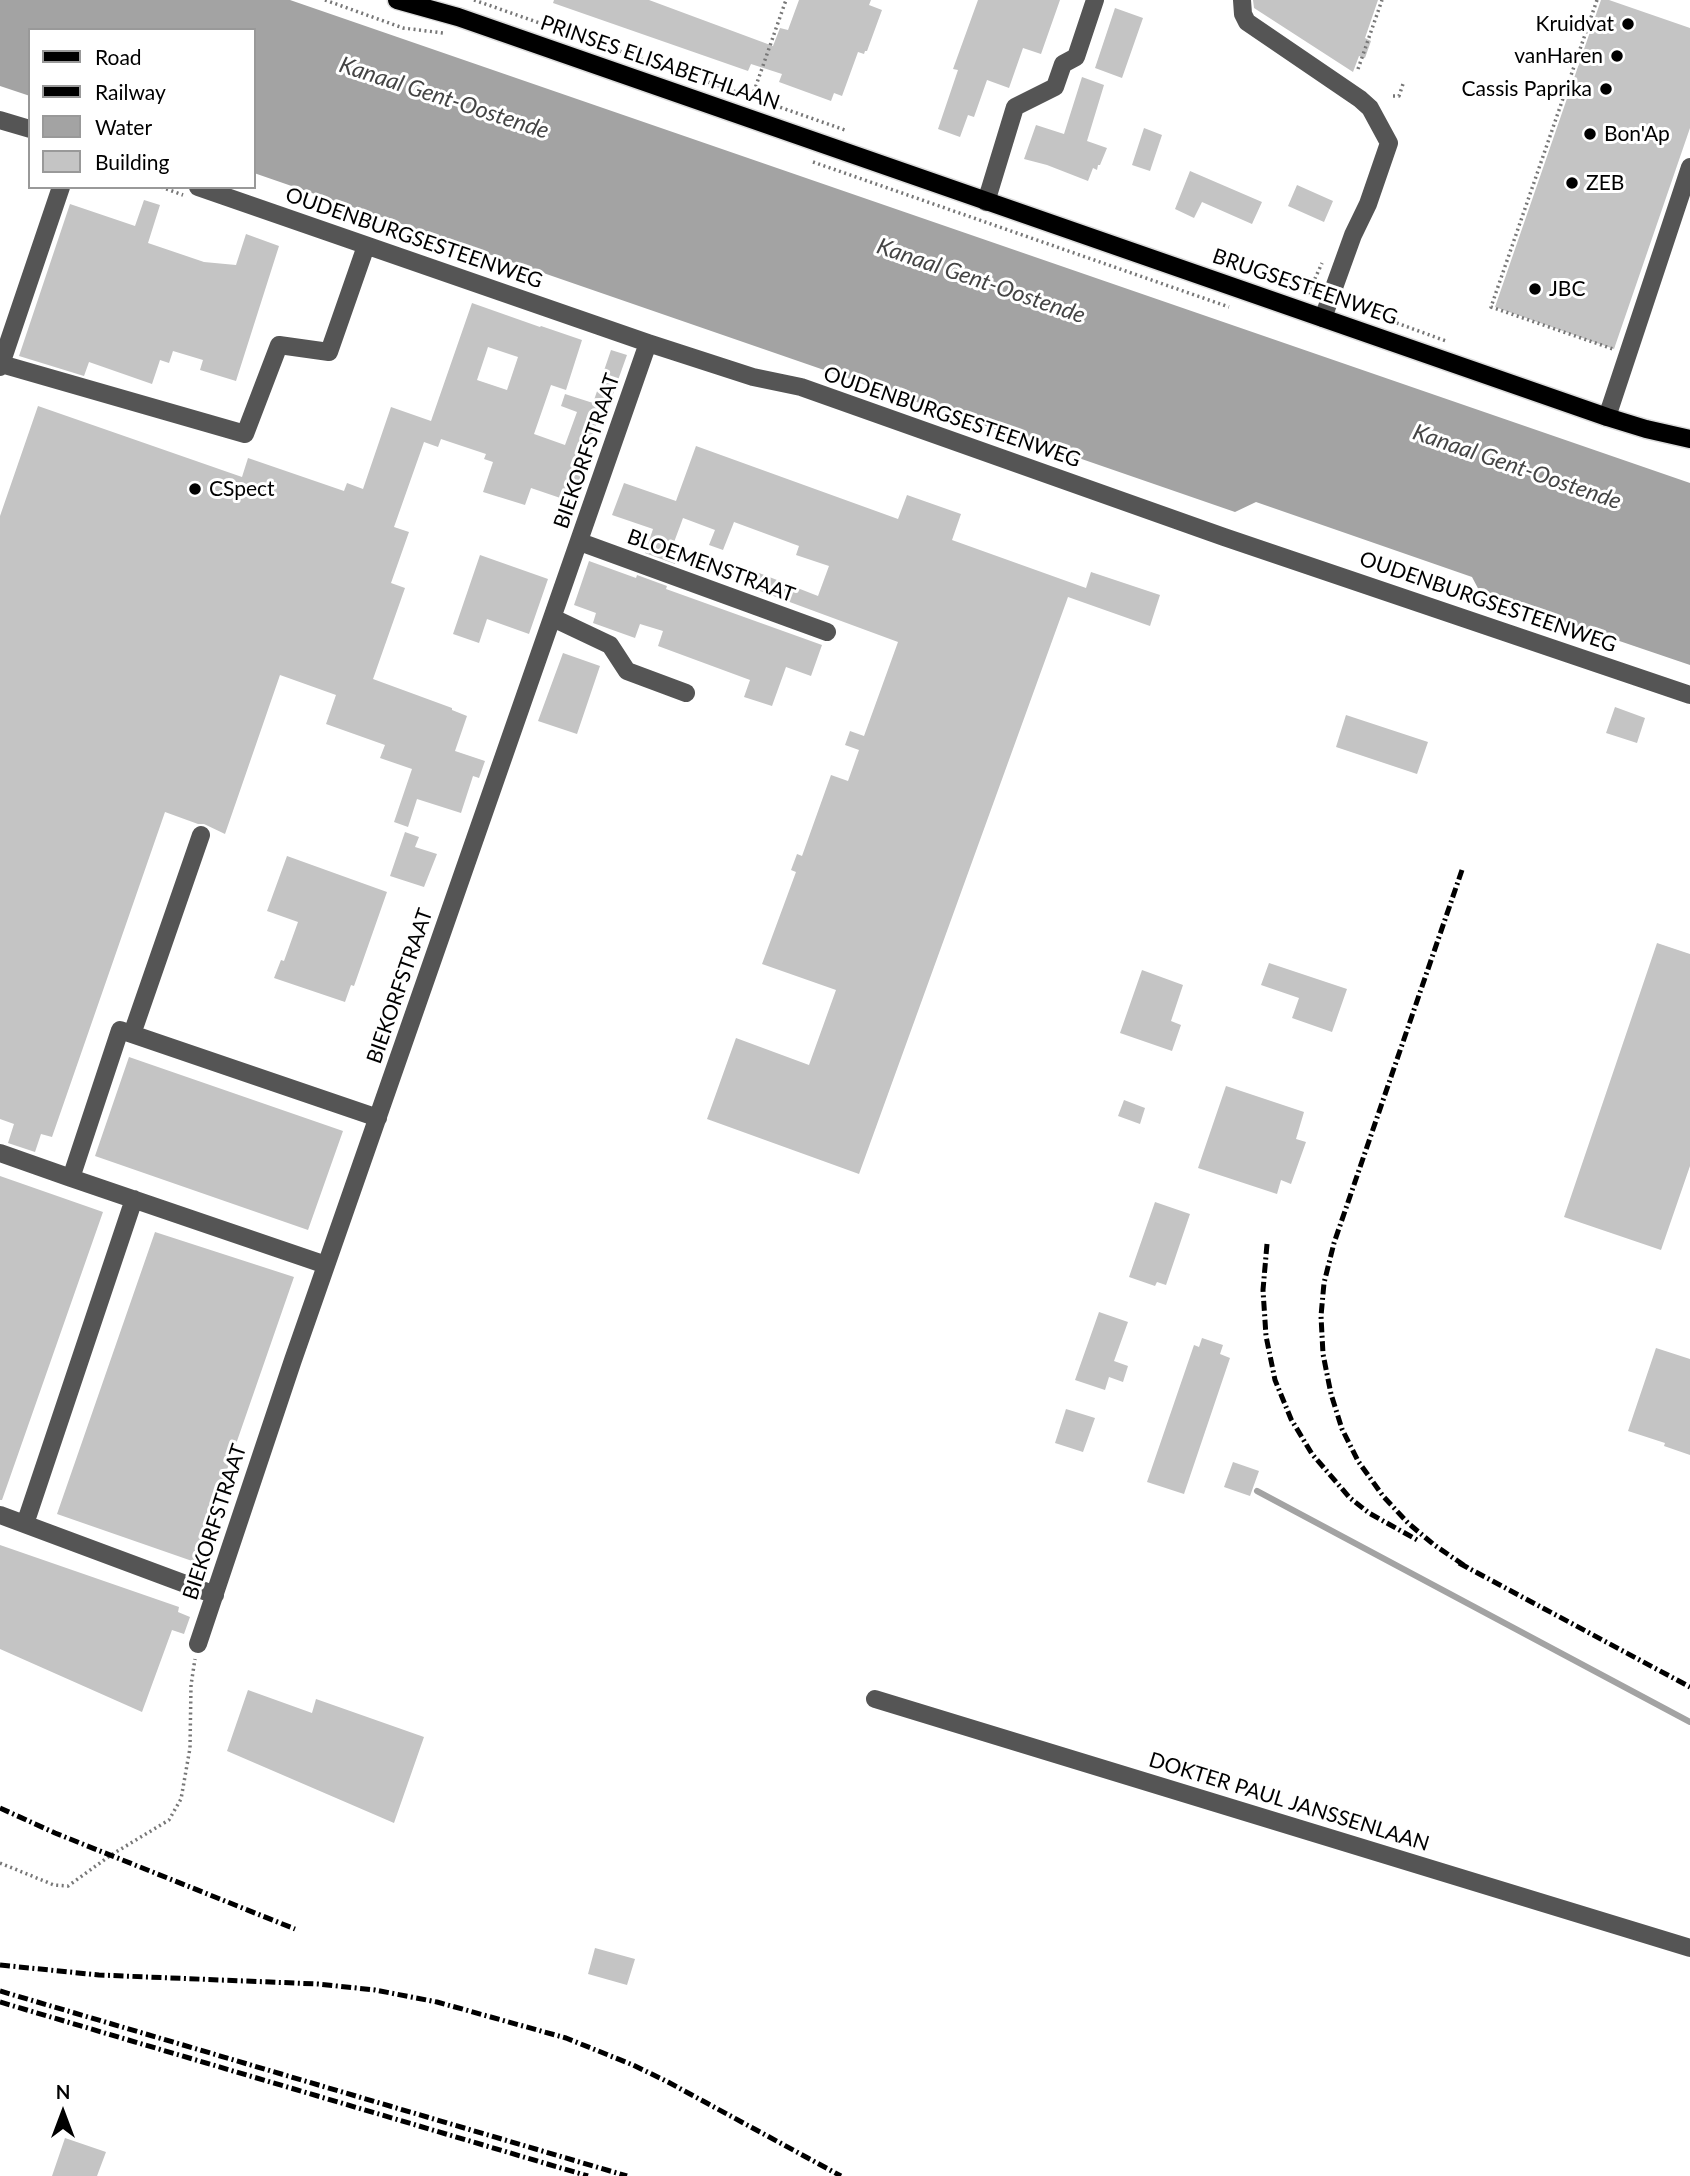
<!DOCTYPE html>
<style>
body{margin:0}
#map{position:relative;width:1690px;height:2176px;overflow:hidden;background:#fff;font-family:Lato,sans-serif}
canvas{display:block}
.legend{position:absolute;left:28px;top:28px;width:228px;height:161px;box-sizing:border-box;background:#fff;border:2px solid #999;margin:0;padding:9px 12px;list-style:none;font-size:21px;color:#000}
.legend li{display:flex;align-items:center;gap:14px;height:35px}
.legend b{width:35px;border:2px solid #999}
.north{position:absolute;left:28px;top:2078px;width:70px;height:70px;-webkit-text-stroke:5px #fff;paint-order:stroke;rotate:0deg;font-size:19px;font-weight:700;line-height:28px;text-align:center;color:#000}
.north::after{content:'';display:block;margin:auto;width:24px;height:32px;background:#000;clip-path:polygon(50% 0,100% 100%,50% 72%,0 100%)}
</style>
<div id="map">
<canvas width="1690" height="2176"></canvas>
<ul class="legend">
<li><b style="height:9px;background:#000"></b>Road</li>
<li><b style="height:9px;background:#000"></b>Railway</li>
<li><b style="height:19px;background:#a3a3a3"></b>Water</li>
<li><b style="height:19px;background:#c4c4c4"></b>Building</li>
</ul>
<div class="north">N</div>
</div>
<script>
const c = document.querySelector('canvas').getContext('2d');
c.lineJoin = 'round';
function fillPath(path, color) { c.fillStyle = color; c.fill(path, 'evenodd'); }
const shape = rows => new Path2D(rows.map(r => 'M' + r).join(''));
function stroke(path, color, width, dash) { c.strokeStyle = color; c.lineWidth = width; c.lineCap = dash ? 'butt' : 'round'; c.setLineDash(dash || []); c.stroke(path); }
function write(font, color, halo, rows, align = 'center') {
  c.font = font + ' Lato,sans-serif'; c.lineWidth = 6; c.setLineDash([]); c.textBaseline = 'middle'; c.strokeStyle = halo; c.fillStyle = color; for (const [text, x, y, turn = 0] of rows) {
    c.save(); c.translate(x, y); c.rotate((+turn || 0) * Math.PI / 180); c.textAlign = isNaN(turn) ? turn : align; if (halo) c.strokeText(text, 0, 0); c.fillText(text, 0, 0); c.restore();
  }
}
const water = shape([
 [0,0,290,0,1690,483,1690,665,1481,594,1472,577,1256,502,1235,512,254,173,254,30,30,30,30,96,0,86]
]);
const stream = shape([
 [1257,1491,1690,1722]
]);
const building = shape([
 [554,0,649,0,773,46,780,28,788,30,799,0,871,0,869,5,882,10,867,51,865,51,864,54,858,52,842,96,834,93,831,101,779,82,782,74,751,64,748,71,553,3],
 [978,0,1060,0,1041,54,1023,48,1009,88,987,80,974,117,968,115,960,137,938,129,958,70,953,69],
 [1253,0,1378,0,1365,38,1371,41,1365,58,1359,56,1353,72,1254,8],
 [1601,0,1609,0,1690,28,1690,128,1614,349,1495,307],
 [1115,8,1143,18,1122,78,1095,68],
 [1082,77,1104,85,1087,141,1107,148,1100,165,1098,165,1097,170,1093,168,1088,181,1047,165,1024,159,1036,125,1064,134],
 [1144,128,1162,135,1150,171,1132,165],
 [1190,171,1262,202,1252,224,1202,202,1194,218,1175,209],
 [1297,185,1333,201,1324,222,1288,206],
 [144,200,160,205,148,243,204,262,236,265,246,234,279,246,236,381,200,370,203,360,173,351,169,363,160,360,152,384,89,362,84,376,19,356,70,204,135,226],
 [472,303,540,327,541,326,582,340,566,390,551,385,534,434,565,445,577,412,561,406,565,394,593,403,611,350,627,355,603,422,598,420,586,452,592,454,575,503,531,488,525,505,483,492,493,462,484,459,486,454,441,439,438,447,424,442,394,527,409,532,391,583,405,588,373,679,452,708,452,710,467,716,455,751,485,761,479,778,473,776,461,813,417,799,408,827,394,822,412,769,380,758,385,745,326,724,336,695,280,675,225,834,204,824,198,824,165,812,52,1137,41,1134,35,1152,8,1143,14,1124,0,1119,0,516,38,406,242,477,248,458,344,491,347,483,363,489,391,407,431,421],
 [488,347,518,357,507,390,477,380],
 [696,446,898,519,907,495,961,514,952,540,1086,588,1091,572,1160,595,1150,626,1068,597,859,1174,707,1119,736,1038,809,1065,836,990,762,964,796,872,791,870,797,854,802,856,831,775,848,781,859,750,845,745,850,731,864,736,898,642,749,587,754,571,818,596,829,566,796,555,799,546,734,522,723,550,709,545,715,530,683,518,673,545,680,548,675,564,645,553,653,529,612,515,624,483,676,501],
 [480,555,548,579,529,634,487,619,479,643,453,634],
 [589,561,636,578,637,575,667,586,666,589,822,645,811,676,786,667,772,706,744,697,750,680,658,646,663,631,640,624,635,638,593,623,596,613,574,605],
 [563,653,600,666,577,734,538,721],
 [1615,707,1645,718,1637,743,1606,733],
 [1346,715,1428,742,1417,774,1336,747],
 [405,832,419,837,415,847,437,854,424,887,390,876],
 [287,856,387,892,354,986,351,985,345,1002,274,978,281,960,284,961,298,922,267,911],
 [1657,943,1690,954,1690,1166,1661,1250,1564,1217],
 [1269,963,1347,989,1332,1032,1292,1018,1299,998,1261,985],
 [1142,970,1183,985,1171,1021,1181,1025,1172,1051,1120,1033],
 [129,1057,343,1131,308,1230,95,1156],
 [1226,1086,1304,1112,1296,1139,1306,1142,1291,1184,1281,1180,1277,1194,1198,1168],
 [1124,1100,1145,1108,1140,1124,1118,1116],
 [0,1176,103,1212,2,1500,0,1500],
 [1155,1202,1190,1214,1166,1285,1157,1282,1155,1286,1129,1277],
 [155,1232,294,1277,195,1562,57,1514],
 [1099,1312,1128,1322,1114,1361,1128,1366,1123,1382,1109,1377,1105,1390,1075,1380],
 [1202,1338,1223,1345,1220,1354,1230,1358,1184,1494,1147,1482,1194,1345,1199,1347],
 [1656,1348,1690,1359,1690,1455,1664,1446,1665,1443,1628,1431],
 [1066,1409,1095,1418,1083,1452,1055,1443],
 [1233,1462,1259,1471,1250,1496,1224,1487],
 [0,1545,179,1607,178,1612,190,1617,184,1634,172,1630,142,1712,0,1649],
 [248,1690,312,1713,316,1699,424,1737,394,1823,227,1751],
 [595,1948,635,1959,627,1985,588,1974],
 [65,2138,106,2152,97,2176,52,2176]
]);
const path = shape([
 [325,0,403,28,443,33],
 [474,0,845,130],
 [1597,0,1491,307,1613,349],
 [1358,69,1382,0],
 [1393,96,1399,96,1403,84],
 [752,97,786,0],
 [813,162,1229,307],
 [161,187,183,195],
 [1308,294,1322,263],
 [1345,304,1446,341],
 [0,1863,54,1885,68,1886,111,1855,169,1820,181,1799,190,1748,191,1685,195,1659]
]);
const minor = shape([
 [1242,0,1243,14,1247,22,1360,99,1370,108,1389,143,1368,204,1353,235,1323,318],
 [0,120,30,129],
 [198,187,648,343,753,377,801,387,1224,537,1690,695],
 [986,202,1015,107,1055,87,1063,64,1076,57,1095,0],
 [1,364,245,434,279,345,329,352,366,246],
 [0,367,61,187],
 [1607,417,1690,167],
 [580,542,827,632],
 [553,618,610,645,627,671,686,693],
 [132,1034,201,835],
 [0,1153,71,1178,120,1030,378,1118],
 [71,1178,326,1265],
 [0,1515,215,1595],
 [25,1524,134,1199],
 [198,1644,293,1360,648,343],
 [875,1699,1690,1948]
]);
const major = shape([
 [397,0,458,17,1607,417,1646,429,1690,439]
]);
const rail = shape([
 [1462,870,1334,1243,1324,1283,1321,1316,1323,1354,1331,1394,1342,1429,1358,1461,1383,1496,1408,1523,1433,1544,1468,1568],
 [1267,1244,1263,1290,1266,1336,1275,1380,1291,1419,1312,1454,1350,1498,1369,1513,1419,1541],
 [1459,1563,1690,1687],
 [0,1808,55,1833,295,1929],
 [0,1965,99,1975,318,1984,375,1990,437,2002,566,2038,633,2065,668,2082,841,2176],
 [0,1991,627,2176],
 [0,2002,588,2176]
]);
const markers = [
 [1628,24,7,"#000"],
 [1617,56,7,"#000"],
 [1606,89,7,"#000"],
 [1590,134,7,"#000"],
 [1572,183,7,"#000"],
 [1535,289,7,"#000"],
 [195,489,7,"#000"]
];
const poiNames = [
 ["Kruidvat",1614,24,"right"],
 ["vanHaren",1603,56,"right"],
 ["Cassis Paprika",1592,89,"right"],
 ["Bon'Ap",1604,134],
 ["ZEB",1586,183],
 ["JBC",1549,289],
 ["CSpect",209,489]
];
const streetNames = [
 ["PRINSES ELISABETHLAAN",660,63,19],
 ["OUDENBURGSESTEENWEG",414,238,19],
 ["BRUGSESTEENWEG",1305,287,19],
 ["OUDENBURGSESTEENWEG",952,417,19],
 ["BIEKORFSTRAAT",587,451,-71],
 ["BLOEMENSTRAAT",711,566,20],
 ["OUDENBURGSESTEENWEG",1488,602,19],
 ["BIEKORFSTRAAT",400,986,-71],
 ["BIEKORFSTRAAT",215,1522,-72],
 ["DOKTER PAUL JANSSENLAAN",1289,1802,17]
];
const waterNames = [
 ["Kanaal Gent-Oostende",444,98,18],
 ["Kanaal Gent-Oostende",981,281,19],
 ["Kanaal Gent-Oostende",1517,467,19]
];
fillPath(water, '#a3a3a3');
stroke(stream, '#a3a3a3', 6);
fillPath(building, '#c4c4c4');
stroke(major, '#dbdbdb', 21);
stroke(path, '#777', 3.5, [2, 3.5]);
stroke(minor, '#555', 18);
stroke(major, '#000', 18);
stroke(rail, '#000', 5, [10, 3.5, 2, 3.5]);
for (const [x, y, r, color] of markers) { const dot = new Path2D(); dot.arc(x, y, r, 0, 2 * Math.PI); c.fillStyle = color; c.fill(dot); stroke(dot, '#fff', 2.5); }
write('21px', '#000', '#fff', poiNames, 'left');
write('21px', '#000', '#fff', streetNames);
write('italic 23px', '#444', '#fff', waterNames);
</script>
